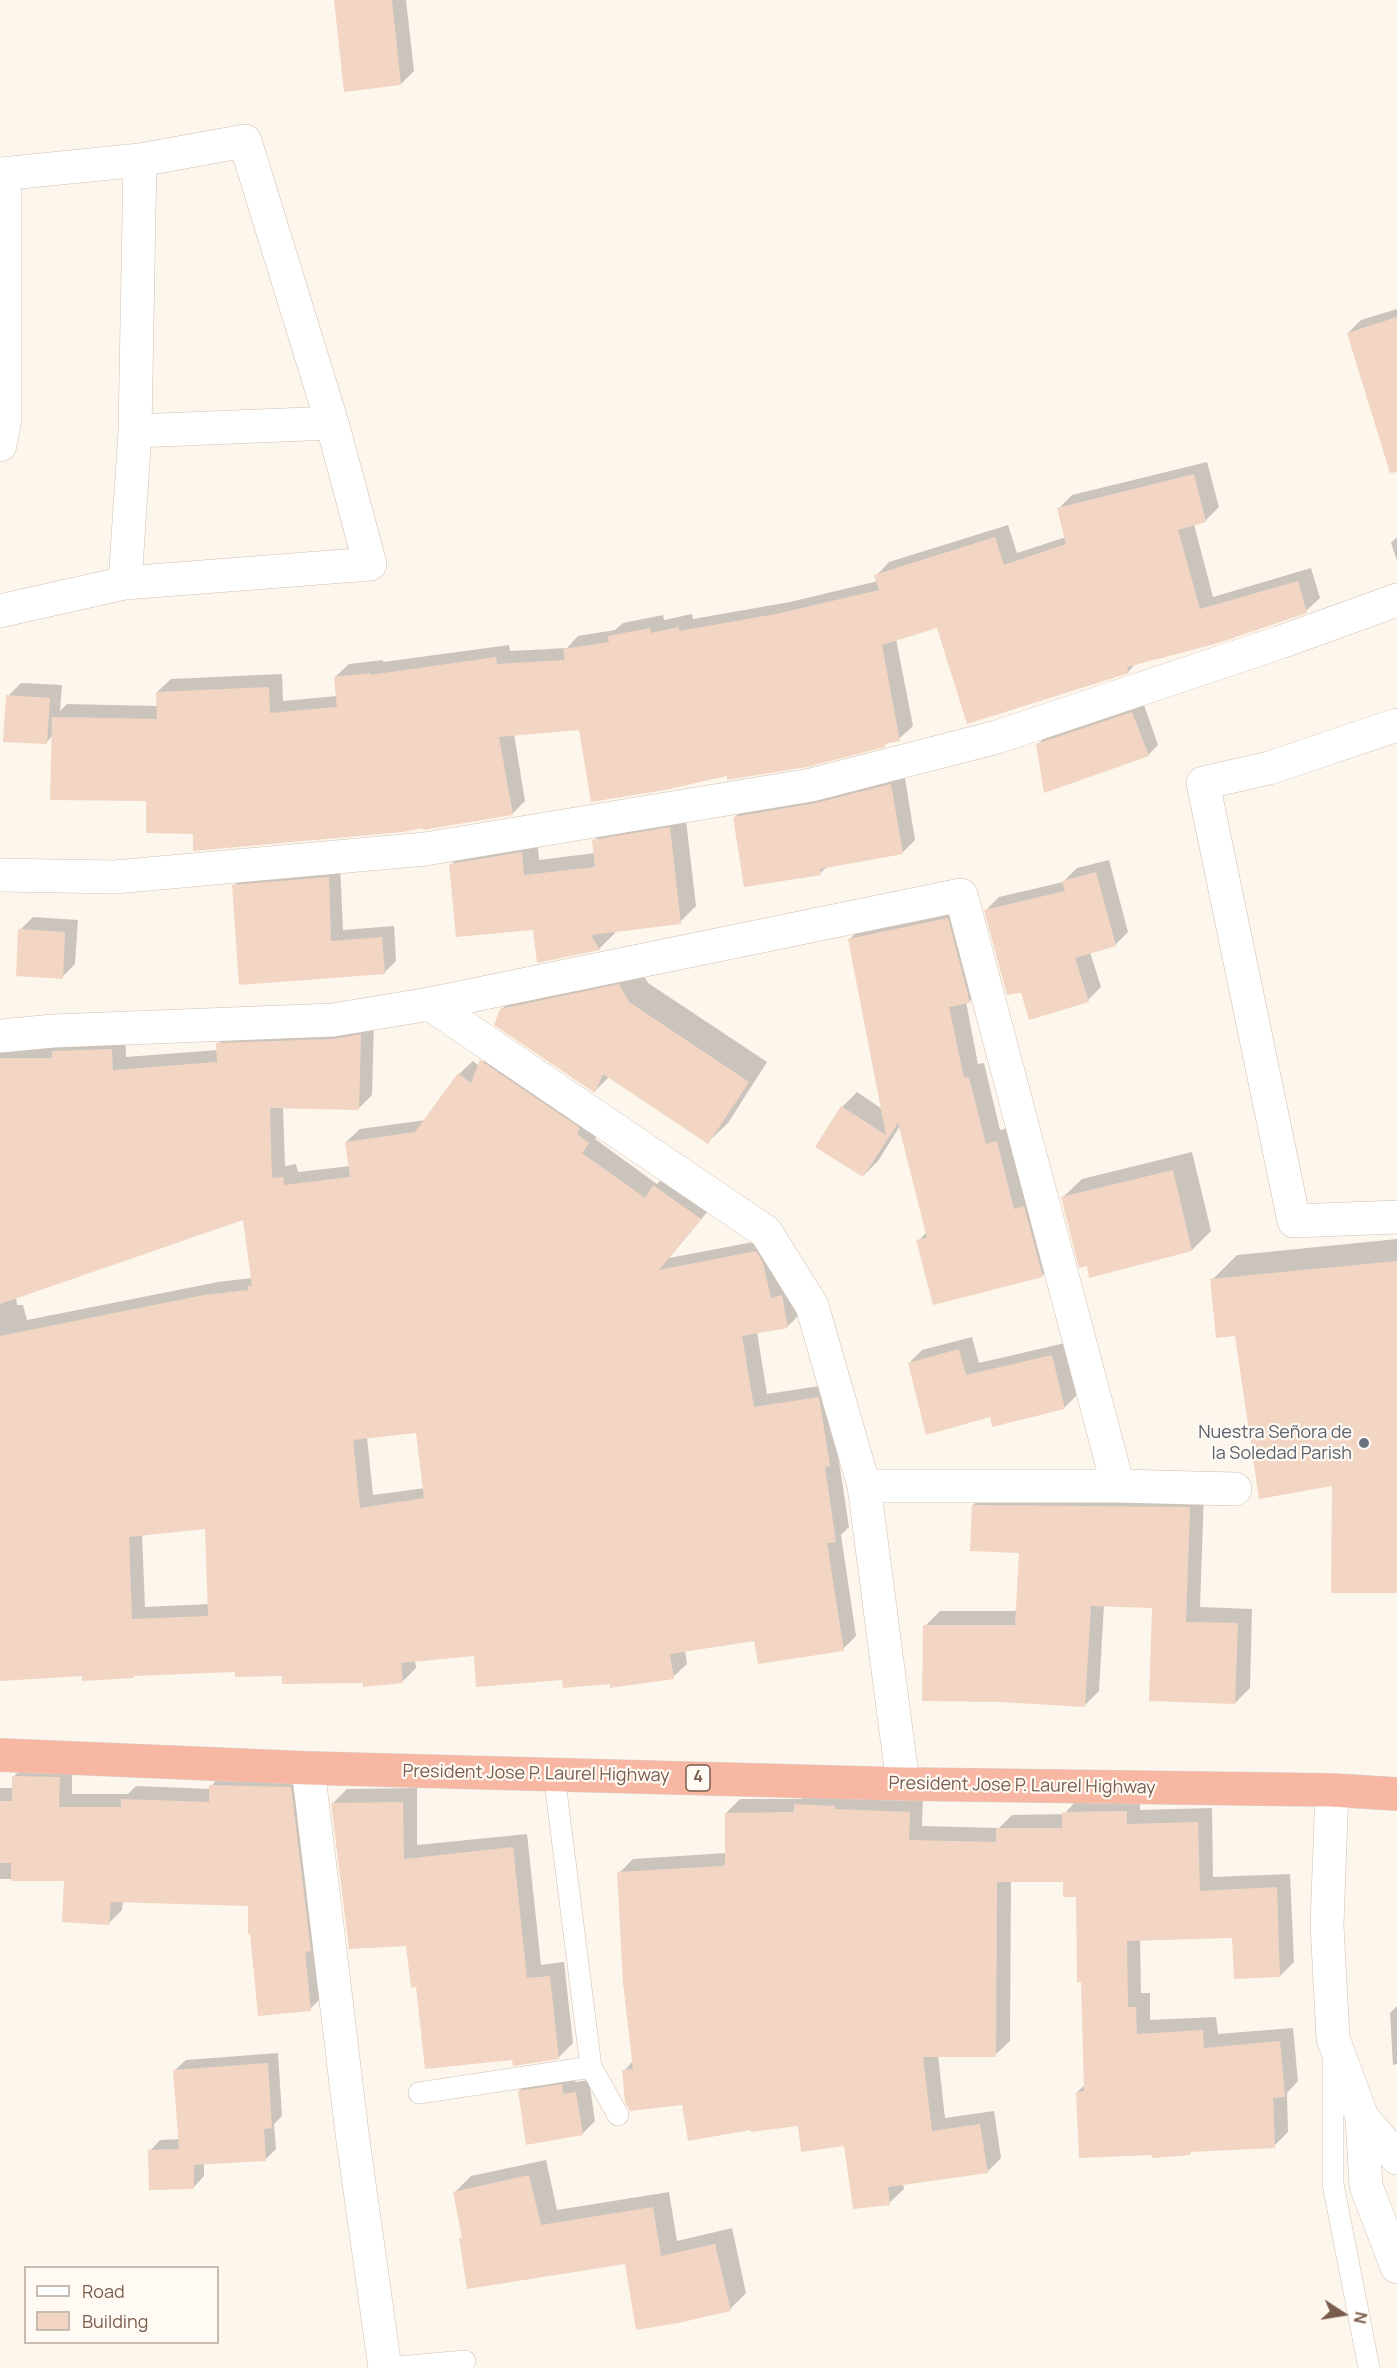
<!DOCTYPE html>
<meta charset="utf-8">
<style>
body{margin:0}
#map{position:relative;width:1397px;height:2368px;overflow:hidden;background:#fdf6ec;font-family:Manrope,sans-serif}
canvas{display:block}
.legend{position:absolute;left:24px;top:2266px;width:195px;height:78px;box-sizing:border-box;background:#fffaf3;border:2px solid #cabbb1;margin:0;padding:8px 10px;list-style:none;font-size:18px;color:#7a5c4d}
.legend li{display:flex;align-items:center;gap:12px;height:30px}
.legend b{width:30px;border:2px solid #cabbb1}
.north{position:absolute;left:1313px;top:2284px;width:60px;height:60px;-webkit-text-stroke:4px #fffaf3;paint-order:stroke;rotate:102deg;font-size:16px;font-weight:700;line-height:24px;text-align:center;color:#7a5c4d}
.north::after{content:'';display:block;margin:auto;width:21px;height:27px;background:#7a5c4d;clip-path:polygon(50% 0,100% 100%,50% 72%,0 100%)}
</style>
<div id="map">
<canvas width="1397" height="2368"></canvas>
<ul class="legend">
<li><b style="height:8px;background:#fff"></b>Road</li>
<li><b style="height:16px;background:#f3d5c3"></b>Building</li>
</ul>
<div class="north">N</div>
</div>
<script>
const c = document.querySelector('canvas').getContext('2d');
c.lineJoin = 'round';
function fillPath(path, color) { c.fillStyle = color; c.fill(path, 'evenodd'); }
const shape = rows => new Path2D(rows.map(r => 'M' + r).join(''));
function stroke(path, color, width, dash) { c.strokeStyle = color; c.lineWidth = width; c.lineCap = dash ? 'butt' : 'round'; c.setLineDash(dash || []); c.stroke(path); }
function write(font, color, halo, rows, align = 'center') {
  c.font = font + ' Manrope,sans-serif'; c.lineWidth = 4.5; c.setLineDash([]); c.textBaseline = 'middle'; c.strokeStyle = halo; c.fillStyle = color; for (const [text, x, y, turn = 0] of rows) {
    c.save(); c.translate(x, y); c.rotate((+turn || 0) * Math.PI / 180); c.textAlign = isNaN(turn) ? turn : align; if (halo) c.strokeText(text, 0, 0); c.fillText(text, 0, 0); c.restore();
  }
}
const shadow = shape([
 [336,0,406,0,414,71,401,84],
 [1397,309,1397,451,1348,333,1361,320],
 [1207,462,1219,507,1205,521,1194,524,1213,597,1311,568,1320,598,1306,611,1136,663,1128,672,938,626,896,639,913,726,899,739,888,741,884,745,728,774,580,728,514,734,525,801,512,814,424,826,194,832,53,735,46,743,8,696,21,683,62,685,60,711,67,704,158,706,157,692,171,679,282,674,283,701,337,696,335,677,349,664,383,660,383,662,509,645,510,651,567,648,578,636,615,630,623,623,663,615,664,620,692,614,693,619,790,602,878,581,876,576,889,562,1008,525,1017,553,1066,537,1059,508,1072,495],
 [1397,537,1397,561,1391,543],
 [1143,702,1158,745,1148,755,1038,744,1048,734],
 [904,772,915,840,902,853,828,866,820,873,735,817,748,804],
 [685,812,696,906,680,922,613,930,615,933,599,949,534,928,451,865,466,849,537,837,539,860,595,853,594,841,610,825],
 [1109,860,1128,932,1115,945,1090,952,1101,987,1088,1000,1022,991,986,910,999,897,1063,882,1077,868],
 [340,865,343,930,394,926,396,961,384,973,234,886,246,874],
 [962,904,984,987,970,1001,966,1002,978,1064,984,1063,1000,1130,1012,1127,1057,1261,1042,1276,918,1241,927,1232,900,1126,878,1161,863,1176,842,1107,857,1092,882,1109,850,939,865,924],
 [33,917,78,920,75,964,62,977,20,930],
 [638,966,648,983,767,1062,728,1123,708,1142,609,1077,595,1091,501,1010,521,990],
 [374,1022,372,1095,358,1109,283,1107,285,1166,296,1164,298,1172,350,1166,346,1142,360,1129,426,1120,459,1074,473,1061,479,1066,494,1048,601,1129,595,1139,657,1184,668,1173,713,1205,669,1258,769,1239,801,1313,787,1327,757,1332,767,1394,832,1384,838,1455,849,1527,841,1535,856,1636,843,1649,755,1640,685,1650,687,1664,673,1677,611,1683,563,1678,475,1654,415,1660,416,1668,402,1682,364,1682,236,1670,83,1674,0,1680,0,1046,125,1036,126,1057,218,1050,218,1044,231,1030],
 [244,1218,252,1278,218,1282,27,1320,23,1305,17,1305,16,1297],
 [418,1431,425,1488,373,1495,367,1437],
 [206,1527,209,1604,145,1607,142,1534],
 [1192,1152,1211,1231,1192,1250,1088,1264,1062,1198,1082,1179],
 [1397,1239,1397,1592,1333,1485,1236,1334,1212,1280,1237,1255],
 [972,1337,979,1363,1065,1343,1077,1395,1064,1408,991,1416,909,1363,922,1350],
 [988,1491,1204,1492,1200,1607,1252,1609,1250,1688,1235,1703,1153,1606,1104,1605,1099,1691,1084,1706,925,1626,940,1611,1018,1611,1021,1552,973,1505],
 [27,1764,72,1764,72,1794,128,1794,136,1786,211,1789,211,1786,224,1772,304,1774,323,1996,310,2009,250,1904,123,1900,122,1910,109,1923,66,1879,0,1879,0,1788,13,1788,13,1777],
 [417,1788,417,1845,527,1834,541,1965,564,1962,573,2043,558,2058,514,2058,418,1985,408,1945,333,1803,347,1789],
 [810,1790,923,1798,922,1826,999,1828,1012,1815,1064,1814,1078,1799,1140,1798,1140,1810,1212,1808,1213,1877,1290,1874,1294,1962,1280,1976,1234,1937,1140,1939,1141,1993,1150,1993,1150,2020,1216,2017,1218,2034,1293,2028,1298,2081,1287,2093,1288,2132,1274,2146,1192,2151,1189,2154,1153,2153,1077,2092,1086,2084,1078,1896,1065,1880,1011,1881,1010,2041,995,2055,938,2055,945,2118,994,2111,1001,2158,987,2172,903,2184,904,2189,889,2203,845,2144,799,2124,684,2103,624,2071,633,2061,619,1873,633,1859,726,1853,726,1813,740,1799,801,1799],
 [1397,2006,1397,2064,1393,2065,1390,2013],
 [278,2053,282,2116,274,2124,276,2149,265,2160,204,2163,204,2176,194,2187,150,2151,160,2140,180,2139,175,2070,186,2060],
 [574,2072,575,2082,589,2080,595,2121,582,2134,519,2091,532,2078],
 [546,2160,557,2210,669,2192,677,2241,732,2228,746,2293,730,2309,627,2262,461,2239,464,2236,455,2192,471,2176]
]);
const building = shape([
 [334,0,392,0,401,85,344,92],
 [1397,317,1397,472,1390,473,1347,333],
 [1194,474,1206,522,1178,530,1200,609,1298,581,1307,613,1215,644,1127,667,1129,673,967,724,937,628,882,645,900,741,884,744,885,747,807,767,727,780,727,776,665,790,591,802,579,730,499,737,513,815,423,830,423,828,403,832,193,851,193,834,146,833,146,801,50,800,52,717,157,719,156,692,269,687,270,713,337,707,334,677,370,673,370,675,496,657,497,664,565,660,563,649,609,642,608,636,650,628,651,633,679,627,679,631,776,614,879,590,874,575,995,537,1004,565,1066,544,1057,508],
 [6,695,50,698,47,744,3,742],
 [1132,712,1149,756,1044,793,1036,744],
 [891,784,903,854,820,869,821,875,744,887,733,817,816,803],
 [670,827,681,924,591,935,600,950,537,963,533,930,456,937,449,864,522,852,524,875,595,867,592,840],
 [1096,872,1116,946,1075,958,1089,1002,1029,1020,1021,993,1007,995,984,910,1065,891,1062,881],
 [329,877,331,941,382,937,385,974,239,985,232,885],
 [948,918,970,1003,949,1007,964,1078,969,1077,986,1144,997,1141,1014,1209,1024,1206,1043,1277,933,1305,916,1240,927,1238,898,1123,863,1177,815,1147,841,1106,886,1135,848,939],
 [18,929,65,932,63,979,16,976],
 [619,984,629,1002,749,1082,708,1144,603,1074,595,1093,494,1025,500,1009],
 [361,1034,359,1110,270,1108,272,1178,283,1177,284,1185,350,1177,345,1142,415,1132,458,1073,471,1083,480,1060,580,1128,577,1134,589,1143,582,1153,645,1198,653,1185,701,1219,659,1270,756,1251,763,1263,771,1298,782,1295,788,1328,742,1336,754,1407,819,1397,830,1466,825,1467,836,1542,827,1543,844,1651,758,1664,754,1641,670,1654,674,1679,610,1688,610,1684,563,1688,562,1680,476,1687,474,1656,401,1663,403,1683,363,1687,363,1683,282,1684,282,1676,235,1677,235,1672,134,1676,134,1678,82,1681,82,1676,0,1681,0,1336,204,1295,248,1290,248,1286,252,1286,243,1220,0,1304,0,1058,52,1058,52,1051,112,1049,113,1070,217,1062,216,1043,334,1039],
 [416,1433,424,1498,360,1508,353,1440],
 [205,1529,208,1616,132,1619,129,1537],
 [1173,1170,1192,1251,1089,1278,1087,1266,1079,1268,1061,1197],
 [1397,1261,1397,1593,1331,1593,1332,1486,1259,1499,1235,1336,1216,1338,1210,1279],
 [959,1349,966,1375,1052,1355,1065,1409,992,1427,990,1417,926,1435,908,1363],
 [972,1505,1190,1507,1186,1622,1238,1623,1235,1704,1149,1701,1152,1608,1091,1606,1085,1707,999,1702,922,1701,923,1625,1015,1625,1019,1553,970,1551],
 [12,1776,60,1777,59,1807,121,1807,121,1799,209,1802,209,1785,291,1787,311,1951,305,1952,311,2011,258,2016,250,1934,248,1934,248,1906,111,1902,109,1925,62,1922,64,1881,11,1881,11,1863,0,1863,0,1801,12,1801],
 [403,1802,404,1859,513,1847,527,1978,550,1976,559,2059,513,2066,512,2060,425,2069,416,1987,411,1988,406,1946,349,1949,331,1803],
 [794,1804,835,1806,835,1809,910,1812,909,1840,996,1842,996,1828,1062,1828,1062,1812,1127,1811,1127,1824,1198,1822,1200,1891,1277,1887,1280,1977,1234,1979,1232,1938,1127,1941,1128,2007,1136,2007,1137,2034,1203,2030,1204,2048,1280,2041,1285,2097,1273,2098,1275,2148,1190,2152,1190,2155,1152,2158,1152,2155,1079,2158,1076,2092,1084,2091,1081,1982,1077,1982,1076,1897,1063,1897,1063,1882,997,1882,996,2057,923,2057,932,2131,980,2124,988,2173,888,2187,890,2205,853,2209,844,2146,801,2152,798,2126,751,2132,750,2130,688,2141,682,2105,630,2111,625,2102,622,2070,633,2069,623,1983,617,1872,723,1866,725,1863,725,1813,794,1812],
 [268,2063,272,2128,264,2129,266,2161,194,2165,194,2189,149,2190,148,2150,179,2149,173,2070],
 [562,2084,563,2094,576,2092,583,2135,526,2145,518,2091],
 [529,2175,541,2225,653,2207,661,2256,715,2244,731,2311,678,2323,636,2330,625,2264,467,2289,459,2238,462,2238,453,2192]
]);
const lane = shape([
 [554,1774,591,2067,618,2115],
 [1333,2057,1333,2184,1369,2368],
 [419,2093,591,2067],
 [387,2368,465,2361]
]);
const street = shape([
 [0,174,140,160,245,141,332,423,370,564,125,583,0,611],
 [135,431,332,423],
 [0,445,5,418,5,174],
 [125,583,135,431,140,160],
 [1397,725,1269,768,1203,783,1294,1221,1397,1217],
 [0,875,115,877,425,849,811,785,997,737,1278,643,1397,600],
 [430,1004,766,1232,812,1306,864,1486,903,1784],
 [0,1036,53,1031,333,1020,430,1004,961,895,1118,1486],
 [864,1486,1118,1486,1235,1489],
 [308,1768,352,2133,385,2368],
 [1332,1790,1327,1925,1333,2038,1362,2117,1366,2186,1397,2267],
 [1362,2117,1397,2158]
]);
const highway = shape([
 [0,1755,308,1768,903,1784,1332,1790,1397,1794]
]);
const markers = [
 [1364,1443,6,"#6b7280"]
];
const shields = [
 [698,1778,24]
];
const shieldNames = [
 ["4",698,1778]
];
const worshipNames = [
 ["Nuestra Señora de",1352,1433],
 ["la Soledad Parish",1352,1454]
];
const streetNames = [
 ["President Jose P. Laurel Highway",536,1774,1],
 ["President Jose P. Laurel Highway",1022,1786,1]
];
fillPath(shadow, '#0003');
fillPath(building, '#f3d5c3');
stroke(lane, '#d1beb0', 22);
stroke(street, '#d1beb0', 34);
stroke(highway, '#dad1cd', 34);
stroke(lane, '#fff', 21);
stroke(street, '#fff', 33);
stroke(highway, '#f7b7a3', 33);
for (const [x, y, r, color] of markers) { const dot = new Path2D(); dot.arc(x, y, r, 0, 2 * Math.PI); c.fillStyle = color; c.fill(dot); stroke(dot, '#fffaf3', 2); }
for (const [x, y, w] of shields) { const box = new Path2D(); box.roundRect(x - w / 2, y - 13, w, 26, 4.5); c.fillStyle = '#fffaf3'; c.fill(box); stroke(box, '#7a5c4d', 1.5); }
write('bold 16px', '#7a5c4d', null, shieldNames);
write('18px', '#5b616d', '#fffaf3', worshipNames, 'right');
write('18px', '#7a5c4d', '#fffaf3', streetNames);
</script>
